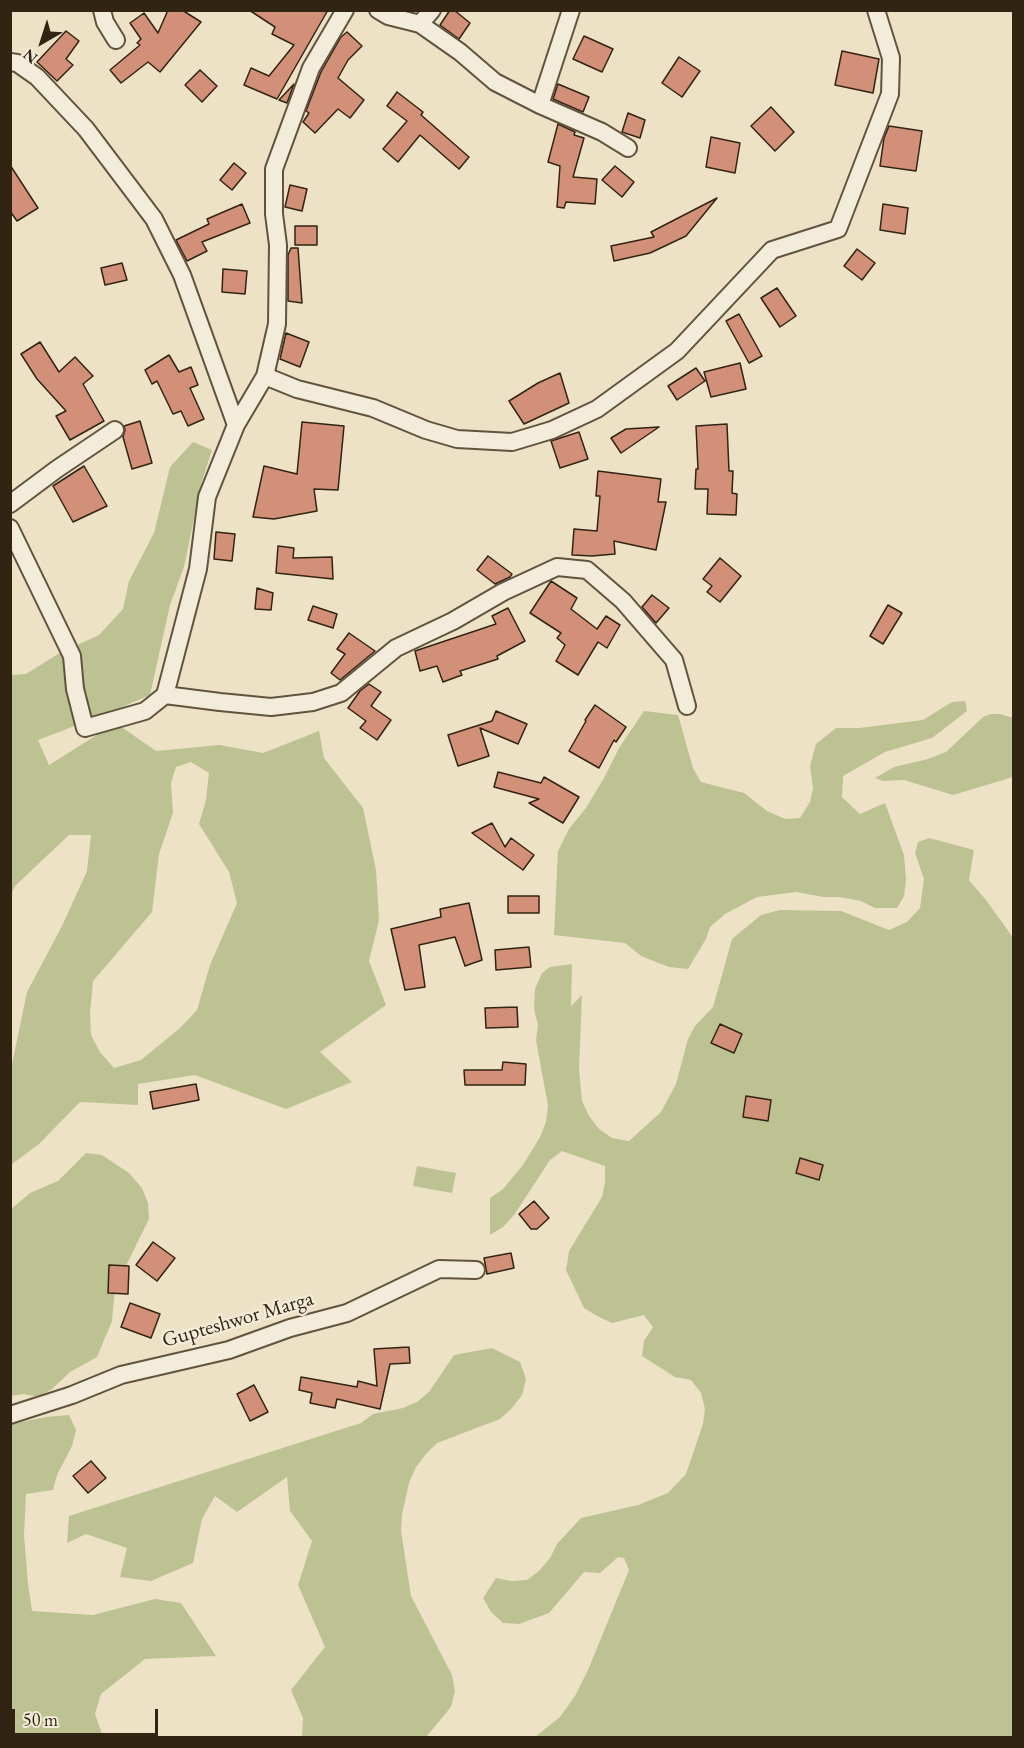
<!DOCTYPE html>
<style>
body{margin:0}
#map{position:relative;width:1024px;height:1748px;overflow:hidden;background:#ede2c6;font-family:"EB Garamond",serif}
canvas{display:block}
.frame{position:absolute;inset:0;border:12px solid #322412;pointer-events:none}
.north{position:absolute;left:12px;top:12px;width:60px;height:60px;-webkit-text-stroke:4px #f3ecda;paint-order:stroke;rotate:219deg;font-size:16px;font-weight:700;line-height:24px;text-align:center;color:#322412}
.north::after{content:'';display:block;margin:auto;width:21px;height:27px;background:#322412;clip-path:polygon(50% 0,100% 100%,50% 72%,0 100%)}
.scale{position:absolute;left:12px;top:1709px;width:146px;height:27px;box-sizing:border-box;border:3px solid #322412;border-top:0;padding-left:8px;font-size:18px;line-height:21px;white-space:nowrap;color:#322412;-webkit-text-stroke:4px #f3ecda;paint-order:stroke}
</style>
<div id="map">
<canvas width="1024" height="1748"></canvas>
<div class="frame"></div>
<div class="north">N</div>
<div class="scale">50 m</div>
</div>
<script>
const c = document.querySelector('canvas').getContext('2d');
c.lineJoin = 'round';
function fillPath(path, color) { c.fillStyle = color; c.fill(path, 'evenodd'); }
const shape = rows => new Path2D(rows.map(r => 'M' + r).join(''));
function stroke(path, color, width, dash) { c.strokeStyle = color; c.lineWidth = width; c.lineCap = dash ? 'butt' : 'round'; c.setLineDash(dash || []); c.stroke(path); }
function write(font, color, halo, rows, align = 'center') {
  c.font = font + ' "EB Garamond",serif'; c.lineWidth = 4.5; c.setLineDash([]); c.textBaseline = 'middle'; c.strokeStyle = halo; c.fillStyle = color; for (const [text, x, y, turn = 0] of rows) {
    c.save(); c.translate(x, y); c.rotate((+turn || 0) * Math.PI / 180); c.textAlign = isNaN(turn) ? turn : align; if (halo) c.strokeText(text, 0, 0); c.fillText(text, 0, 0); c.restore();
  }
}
const green = shape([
 [193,442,212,450,201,484,184,567,170,605,150,695,106,714,38,740,49,765,108,728,123,728,156,751,219,745,263,753,319,731,324,758,363,808,376,870,379,920,369,961,386,1005,320,1052,352,1082,286,1109,195,1075,138,1084,138,1105,80,1102,39,1144,12,1164,11,1069,27,992,62,926,87,871,91,835,69,835,15,886,11,895,11,675,26,674,58,654,99,635,123,609,129,581,154,533,170,467],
 [191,762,209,773,206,800,199,824,229,872,237,903,210,965,197,1010,180,1028,141,1060,114,1068,100,1052,91,1035,90,1013,93,981,152,912,159,854,173,813,171,783,176,767],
 [965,701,967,711,932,738,885,752,843,776,842,797,860,814,885,803,904,855,906,880,904,896,897,908,875,908,861,901,839,897,824,897,796,892,757,897,725,914,710,927,706,939,688,969,669,967,641,956,625,943,554,935,558,851,569,829,586,808,604,778,619,748,644,711,678,715,693,768,701,782,744,793,767,811,785,819,800,818,810,802,813,788,810,766,816,744,836,728,859,728,923,720,952,702],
 [991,714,1000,714,1013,718,1013,777,953,795,904,780,883,781,875,778,894,767,928,759,946,752,983,717],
 [929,838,974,850,969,880,986,900,1014,939,1013,1737,535,1737,560,1717,575,1696,588,1670,629,1570,624,1558,618,1557,600,1573,584,1572,549,1613,519,1624,503,1623,491,1612,483,1598,496,1578,511,1581,527,1580,539,1571,550,1558,557,1544,581,1518,638,1505,668,1493,686,1474,703,1424,705,1409,701,1393,691,1380,675,1377,642,1356,644,1341,653,1327,644,1315,612,1323,597,1316,584,1308,566,1270,569,1251,602,1197,605,1182,605,1166,562,1151,550,1160,514,1215,503,1227,490,1235,490,1198,503,1189,523,1165,540,1137,546,1122,548,1106,536,1040,538,1025,534,1009,535,989,542,973,550,967,572,964,571,1006,582,995,579,1069,582,1101,589,1116,599,1129,612,1138,629,1141,661,1112,676,1084,688,1039,695,1026,713,1007,732,939,761,915,780,910,841,911,889,930,907,922,920,908,924,879,915,853,918,842],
 [86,1153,102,1155,129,1173,142,1188,148,1203,149,1219,115,1288,112,1321,97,1357,70,1372,52,1389,38,1397,24,1394,11,1396,10,1210,30,1193,58,1181],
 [417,1166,456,1173,452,1193,413,1186],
 [492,1348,520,1362,526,1379,522,1395,512,1408,500,1419,437,1443,426,1454,416,1467,409,1483,402,1514,401,1531,411,1596,452,1675,455,1691,451,1707,426,1737,302,1737,303,1718,291,1690,325,1647,298,1585,312,1541,290,1511,287,1477,237,1512,215,1496,202,1519,193,1563,151,1581,120,1577,127,1548,86,1534,67,1543,69,1516,361,1423,373,1414,403,1408,417,1402,429,1392,454,1355],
 [69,1415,76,1430,72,1446,57,1475,53,1490,26,1494,24,1535,28,1584,32,1611,93,1615,155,1599,181,1603,216,1656,145,1659,101,1694,95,1714,103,1737,11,1737,11,1424,46,1417]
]);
const building = shape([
 [168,10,182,10,201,22,160,72,148,62,121,83,110,70,140,45,137,43,141,39,130,23,144,13,158,33,168,10],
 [249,10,328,10,277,99,244,85,251,68,269,76,294,45,272,34,275,27,249,10],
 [450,10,454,10,470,23,459,39,440,25,450,10],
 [66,31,79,41,66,59,73,65,57,81,37,62,66,31],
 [347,32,362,46,348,60,338,78,364,100,350,118,338,109,315,133,303,122,309,113,306,111,321,72,341,37,347,32],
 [584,36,613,49,602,72,573,59,584,36],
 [842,51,879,59,873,93,835,85,842,51],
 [679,57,700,71,682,97,662,83,679,57],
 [200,70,217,86,202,102,185,85,200,70],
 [294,84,287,103,279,100,294,84],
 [558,84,589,97,583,112,553,99,558,84],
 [397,92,423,112,421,115,469,157,459,169,420,135,398,162,383,149,407,121,387,106,397,92],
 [771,107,794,132,775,151,751,126,771,107],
 [628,113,645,120,640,138,622,132,628,113],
 [558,124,575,132,574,135,584,138,573,177,597,179,595,204,566,202,564,208,557,207,560,166,548,162,558,124],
 [889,126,922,131,916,171,880,166,884,138,889,126],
 [711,137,740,143,735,173,706,167,711,137],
 [234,163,246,173,232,190,220,180,234,163],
 [10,165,38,208,17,221,10,211,10,165],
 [615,166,634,182,622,197,602,180,615,166],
 [290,185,307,189,302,211,285,207,290,185],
 [717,198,686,236,650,253,614,261,611,246,654,237,651,232,717,198],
 [242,204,250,223,202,242,207,251,187,261,176,240,209,224,207,219,242,204],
 [883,204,908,208,905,234,880,230,883,204],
 [295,226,317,226,317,245,295,245,295,226],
 [291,248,298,248,302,303,288,301,288,255,291,248],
 [857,249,875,263,862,280,844,266,857,249],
 [122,263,127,280,105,285,101,268,122,263],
 [223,269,247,271,245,294,222,292,223,269],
 [777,288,796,316,780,327,761,298,777,288],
 [739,314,762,356,749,363,726,321,739,314],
 [286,333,309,342,300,367,280,359,286,333],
 [40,342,59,372,75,357,93,376,83,384,104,421,70,440,56,416,66,411,37,379,21,354,40,342],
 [169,355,179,372,191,367,198,385,190,388,204,419,188,426,181,411,173,414,157,381,152,384,145,370,169,355],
 [740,363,746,389,711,397,704,372,740,363],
 [696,368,705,381,677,400,668,386,696,368],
 [560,373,569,403,524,424,509,401,538,383,560,373],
 [140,421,152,463,132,469,123,437,125,430,124,426,140,421],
 [302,422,344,426,338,490,314,489,317,511,274,519,253,517,264,466,297,474,302,422],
 [727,424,729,471,733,471,732,493,737,494,736,515,707,514,708,489,695,489,696,469,698,469,696,426,727,424],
 [659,427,621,453,611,438,626,429,659,427],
 [579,432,588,459,560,468,551,441,579,432],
 [84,466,107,506,73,522,53,486,84,466],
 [598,471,661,479,658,502,666,502,656,550,614,541,615,554,592,556,572,555,574,529,597,531,600,496,596,496,598,471],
 [216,532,235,534,232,561,214,559,216,532],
 [278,546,294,548,293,558,332,557,333,579,276,573,278,546],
 [488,556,512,574,510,577,495,584,477,570,488,556],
 [720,558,741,576,720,602,707,592,712,586,703,579,720,558],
 [551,581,577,598,571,609,597,629,606,616,620,625,607,648,598,642,578,675,556,661,565,645,557,638,561,633,530,613,551,581],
 [257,588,273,593,271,610,255,609,257,588],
 [652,595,669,608,656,623,642,607,652,595],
 [888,605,902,613,883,644,870,636,888,605],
 [313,606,337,614,333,628,308,620,313,606],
 [508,608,525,641,497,656,498,659,460,671,462,675,443,682,437,666,420,671,415,651,496,624,492,616,508,608],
 [349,633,375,651,340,680,331,673,345,654,337,649,349,633],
 [369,684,381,692,371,706,391,720,377,740,360,728,366,721,348,708,360,691,369,684],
 [595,705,626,727,616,742,614,740,599,768,569,751,586,721,585,720,595,705],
 [496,711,527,724,518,744,480,728,489,756,458,766,448,735,492,721,496,711],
 [498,772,541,783,544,777,579,797,563,823,529,803,539,799,494,787,498,772],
 [492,823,505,847,511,838,534,855,523,870,472,833,492,823],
 [508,896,539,896,539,913,508,913,508,896],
 [469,903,482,960,465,966,455,937,419,945,425,987,405,990,391,929,441,917,440,909,469,903],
 [529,947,531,967,496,970,495,950,529,947],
 [517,1007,518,1027,486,1028,485,1008,517,1007],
 [720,1024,742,1034,734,1053,711,1043,720,1024],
 [503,1062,526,1064,525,1085,465,1085,464,1070,502,1070,503,1062],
 [196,1084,199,1100,153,1109,150,1092,196,1084],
 [746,1096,771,1100,768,1121,743,1117,746,1096],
 [800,1158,823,1165,819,1180,796,1173,800,1158],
 [534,1201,549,1218,537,1229,531,1229,519,1214,534,1201],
 [153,1242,175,1258,157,1281,136,1265,153,1242],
 [511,1253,514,1268,487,1274,484,1258,511,1253],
 [109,1265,129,1266,128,1294,108,1293,109,1265],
 [130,1303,160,1314,151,1338,121,1327,130,1303],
 [409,1347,410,1363,390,1364,380,1409,337,1399,335,1408,310,1403,312,1393,299,1390,301,1377,357,1387,358,1381,377,1386,374,1349,409,1347],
 [254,1385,268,1412,250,1421,237,1394,254,1385],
 [91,1461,106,1478,88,1493,73,1476,91,1461]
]);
const minor = shape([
 [102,10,105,22,116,40],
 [378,10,388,16,420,24,460,52,495,82,540,105,602,132,628,148],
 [420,24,432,10],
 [10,62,17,63,37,77,86,129,154,219,182,275,236,425],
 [540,105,571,10],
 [265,376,297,389,373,408,426,430,457,439,512,442,552,430,597,409,677,351,772,250,838,229,890,94,891,58,876,10],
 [10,504,57,469,115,430],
 [10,528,72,656,75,689,85,728,145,711,165,695,198,569,207,497,236,425,265,376,277,324,278,245,274,214,274,169,311,68,345,10],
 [165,695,220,702,271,707,313,702,341,693,396,648,453,621,503,592,557,567,587,570,623,601,674,660,687,706],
 [10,1415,72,1395,121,1375,229,1350,290,1328,347,1313,439,1269,476,1270]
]);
const streetNames = [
 ["Gupteshwor Marga",238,1320,-16]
];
fillPath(green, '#bdc292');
fillPath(building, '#d39079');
stroke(building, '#322412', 1.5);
stroke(minor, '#61543f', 20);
stroke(minor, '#f3ecda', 16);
write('21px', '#322412', '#f3ecda', streetNames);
</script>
